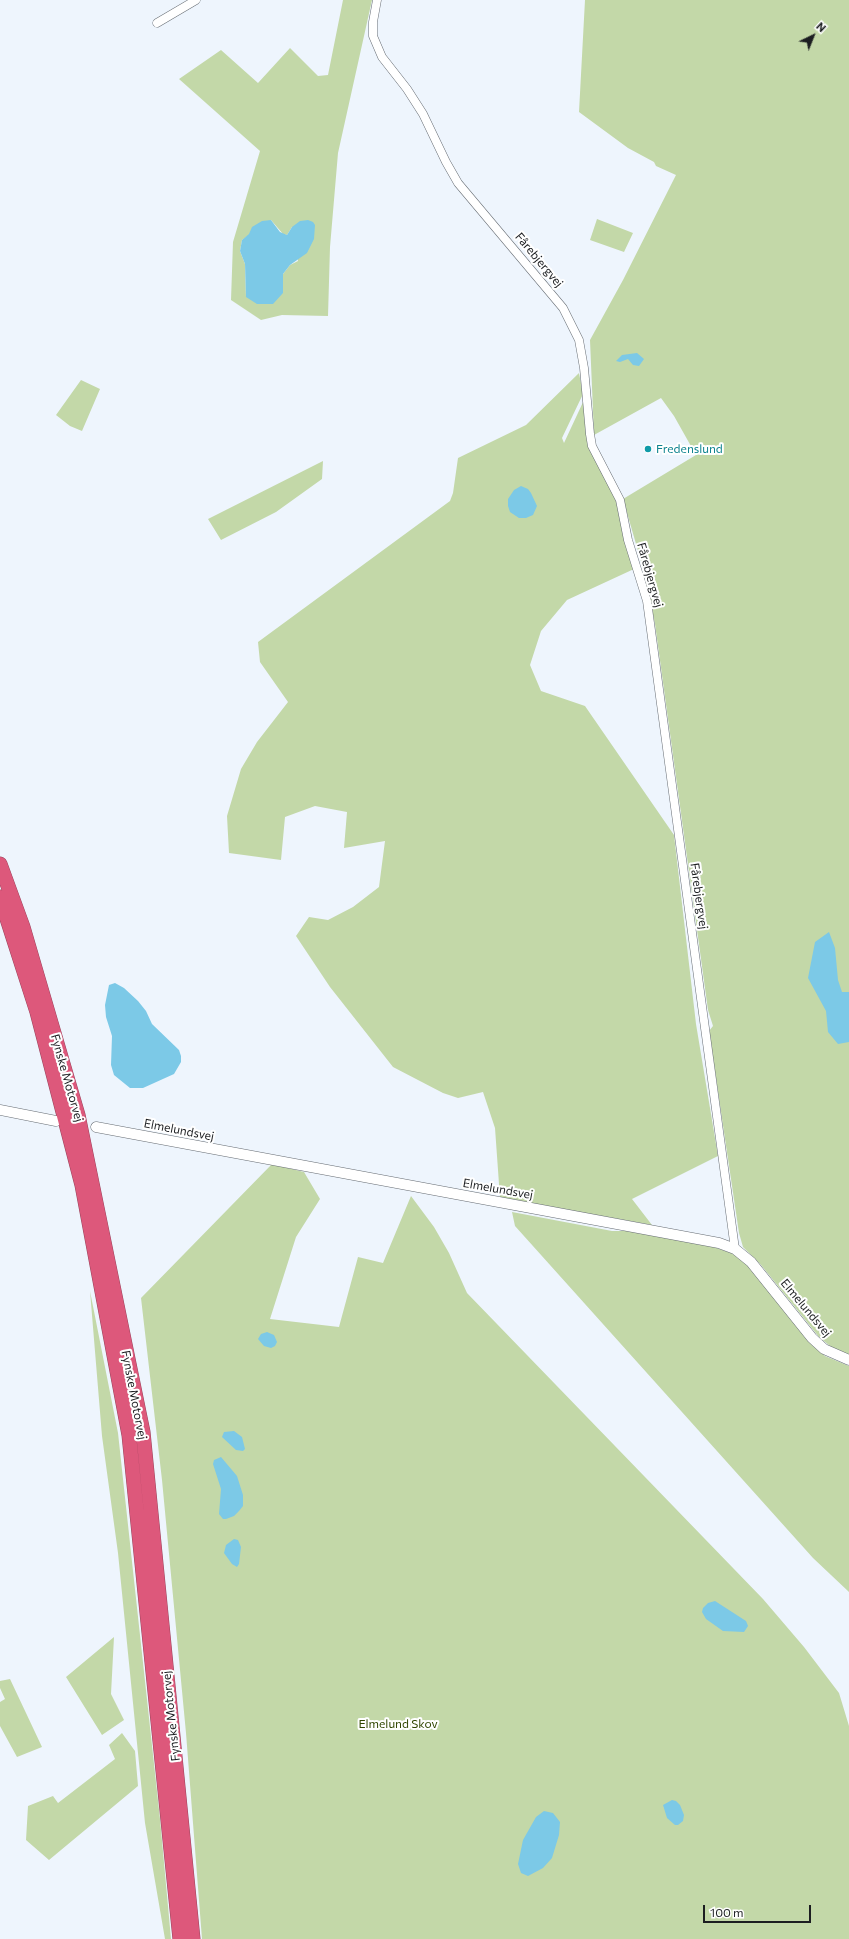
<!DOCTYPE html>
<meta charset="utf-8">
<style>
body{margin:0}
#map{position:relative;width:849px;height:1939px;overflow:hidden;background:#eef5fd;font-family:Commissioner,sans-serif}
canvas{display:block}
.north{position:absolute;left:793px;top:16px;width:40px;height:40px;-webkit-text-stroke:3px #fff;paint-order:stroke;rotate:43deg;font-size:11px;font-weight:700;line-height:16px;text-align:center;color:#1c1e21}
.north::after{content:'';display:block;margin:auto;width:14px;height:18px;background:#1c1e21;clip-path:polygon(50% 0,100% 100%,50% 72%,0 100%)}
.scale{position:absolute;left:703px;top:1905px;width:108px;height:18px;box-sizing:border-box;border:2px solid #1c1e21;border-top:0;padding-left:5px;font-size:12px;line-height:14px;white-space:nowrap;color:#1c1e21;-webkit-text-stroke:3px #fff;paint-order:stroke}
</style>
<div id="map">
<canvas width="849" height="1939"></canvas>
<div class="north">N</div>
<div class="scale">100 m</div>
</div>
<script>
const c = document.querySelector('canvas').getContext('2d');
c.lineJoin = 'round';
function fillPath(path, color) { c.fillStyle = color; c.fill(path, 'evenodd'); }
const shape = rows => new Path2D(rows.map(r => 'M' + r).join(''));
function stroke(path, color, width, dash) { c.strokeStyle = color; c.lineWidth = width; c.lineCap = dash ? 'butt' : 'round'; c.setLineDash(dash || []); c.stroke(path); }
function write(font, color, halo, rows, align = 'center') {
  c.font = font + ' Commissioner,sans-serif'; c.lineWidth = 4; c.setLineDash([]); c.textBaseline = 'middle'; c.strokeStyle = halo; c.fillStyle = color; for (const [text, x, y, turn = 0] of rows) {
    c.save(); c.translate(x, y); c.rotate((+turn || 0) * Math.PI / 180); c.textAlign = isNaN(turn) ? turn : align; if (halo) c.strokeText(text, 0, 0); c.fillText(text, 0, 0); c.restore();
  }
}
const green = shape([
 [343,0,372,0,338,153,330,247,328,316,282,315,261,320,231,300,233,242,260,151,179,79,221,50,258,83,290,48,318,76,328,75],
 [271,220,283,234,287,235,292,227,298,261,290,265,283,274,283,293,246,297,245,264,240,251,242,240],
 [585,0,849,0,849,1355,835,1350,819,1337,761,1265,743,1247,739,1233,709,1031,713,1026,708,1010,655,624,643,568,623,499,696,455,674,416,661,398,594,435,590,340,623,280,676,175,656,166,654,162,628,148,579,112],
 [597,219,633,233,624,252,590,240],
 [579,373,583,394,562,438,564,443,584,400,587,434,617,503,634,569,567,600,541,631,530,665,541,691,585,706,674,835,696,1024,718,1156,632,1199,652,1225,500,1198,495,1128,483,1092,458,1098,443,1093,393,1067,330,987,296,936,309,917,328,920,353,907,379,887,385,841,344,848,347,812,315,806,285,817,281,860,229,853,227,816,241,769,257,742,288,702,260,662,258,642,450,501,453,493,458,458,526,425],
 [81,380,100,389,82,431,70,426,56,415],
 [323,461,322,479,276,512,221,540,208,519],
 [272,1164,304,1172,320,1199,296,1237,270,1319,339,1327,358,1257,383,1263,411,1196,434,1227,449,1253,467,1293,763,1599,804,1647,839,1693,849,1726,849,1939,202,1939,186,1733,162,1480,141,1298],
 [512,1212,612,1231,639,1231,711,1246,731,1253,743,1260,811,1344,825,1356,849,1366,849,1592,813,1558,515,1226],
 [90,1291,118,1433,160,1819,171,1939,165,1939,145,1823,118,1553,102,1436],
 [114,1637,111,1694,124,1720,102,1735,66,1677],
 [10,1679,42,1747,17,1757,0,1726,0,1702,5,1699,0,1688,0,1681],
 [122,1733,135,1751,138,1786,49,1860,26,1840,28,1806,53,1796,58,1803,115,1759,109,1745]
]);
const water = shape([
 [271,220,280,232,287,235,292,227,300,221,308,220,313,222,315,225,314,239,307,253,290,265,283,274,283,293,273,304,257,304,246,297,245,264,240,251,242,240,249,234,252,227,262,221],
 [637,353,644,359,639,366,633,365,628,359,620,362,616,361,622,355],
 [521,486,528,489,531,493,537,506,533,515,526,518,519,518,510,512,508,506,508,499,514,490],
 [829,932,835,948,838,980,842,992,849,992,849,1042,838,1044,828,1032,826,1011,808,978,815,942],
 [115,983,124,988,138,1001,146,1011,152,1024,179,1050,181,1056,181,1062,174,1074,143,1088,130,1088,114,1075,111,1065,112,1036,106,1017,105,1005,109,985],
 [267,1332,274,1335,277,1342,275,1346,271,1348,264,1346,258,1339,261,1334],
 [234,1431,242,1437,245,1449,243,1451,236,1450,222,1437,224,1432],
 [221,1457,237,1476,243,1495,243,1506,239,1511,234,1516,226,1519,223,1519,219,1514,221,1489,213,1464,214,1460],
 [234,1539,238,1540,241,1547,239,1564,237,1567,232,1564,224,1553,226,1545],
 [715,1601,746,1621,748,1626,744,1632,723,1631,706,1619,702,1612,703,1608,708,1603],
 [672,1800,676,1801,680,1805,684,1815,683,1821,678,1825,675,1825,667,1818,663,1805],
 [544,1811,553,1813,560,1822,559,1835,552,1858,543,1868,528,1876,521,1873,518,1864,523,1840,536,1817]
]);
const minor = shape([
 [377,0,373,22,373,36,382,57,407,89,423,114,446,162,458,183,563,308,579,340,584,368,590,434,592,446,620,500,628,540,647,601,735,1249],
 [157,23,196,0]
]);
const tertiary = shape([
 [0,1110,56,1121],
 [96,1127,719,1243,735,1249,751,1262,812,1338,824,1349,849,1360]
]);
const motorway = shape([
 [0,864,23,927,78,1115,143,1432,193,1939],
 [0,897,37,1012,82,1185,129,1435,180,1939]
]);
const markers = [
 [648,449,4,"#0f9aa8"]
];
const streetNames = [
 ["Fårebjergvej",539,260,50],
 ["Fårebjergvej",650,575,74],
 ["Fårebjergvej",699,896,82],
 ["Fynske Motorvej",67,1078,74],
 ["Elmelundsvej",179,1130,11],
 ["Elmelundsvej",498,1189,10],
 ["Elmelundsvej",806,1308,50],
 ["Fynske Motorvej",134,1395,79],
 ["Fynske Motorvej",171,1716,-96]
];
const cultureNames = [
 ["Fredenslund",656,449]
];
const parkNames = [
 ["Elmelund Skov",398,1724]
];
fillPath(green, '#c3d8a8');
fillPath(water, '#7cc9e7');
stroke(minor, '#666c73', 9);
stroke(tertiary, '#666c73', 11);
stroke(motorway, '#99445c', 15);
stroke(minor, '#fff', 8);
stroke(tertiary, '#fff', 10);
stroke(motorway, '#dd587b', 14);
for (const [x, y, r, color] of markers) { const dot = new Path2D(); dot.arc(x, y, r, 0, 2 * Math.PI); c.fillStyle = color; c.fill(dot); stroke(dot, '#fff', 1.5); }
write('12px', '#1c1e21', '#fff', streetNames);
write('12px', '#0d838f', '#fff', cultureNames, 'left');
write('12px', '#304600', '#fff', parkNames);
</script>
